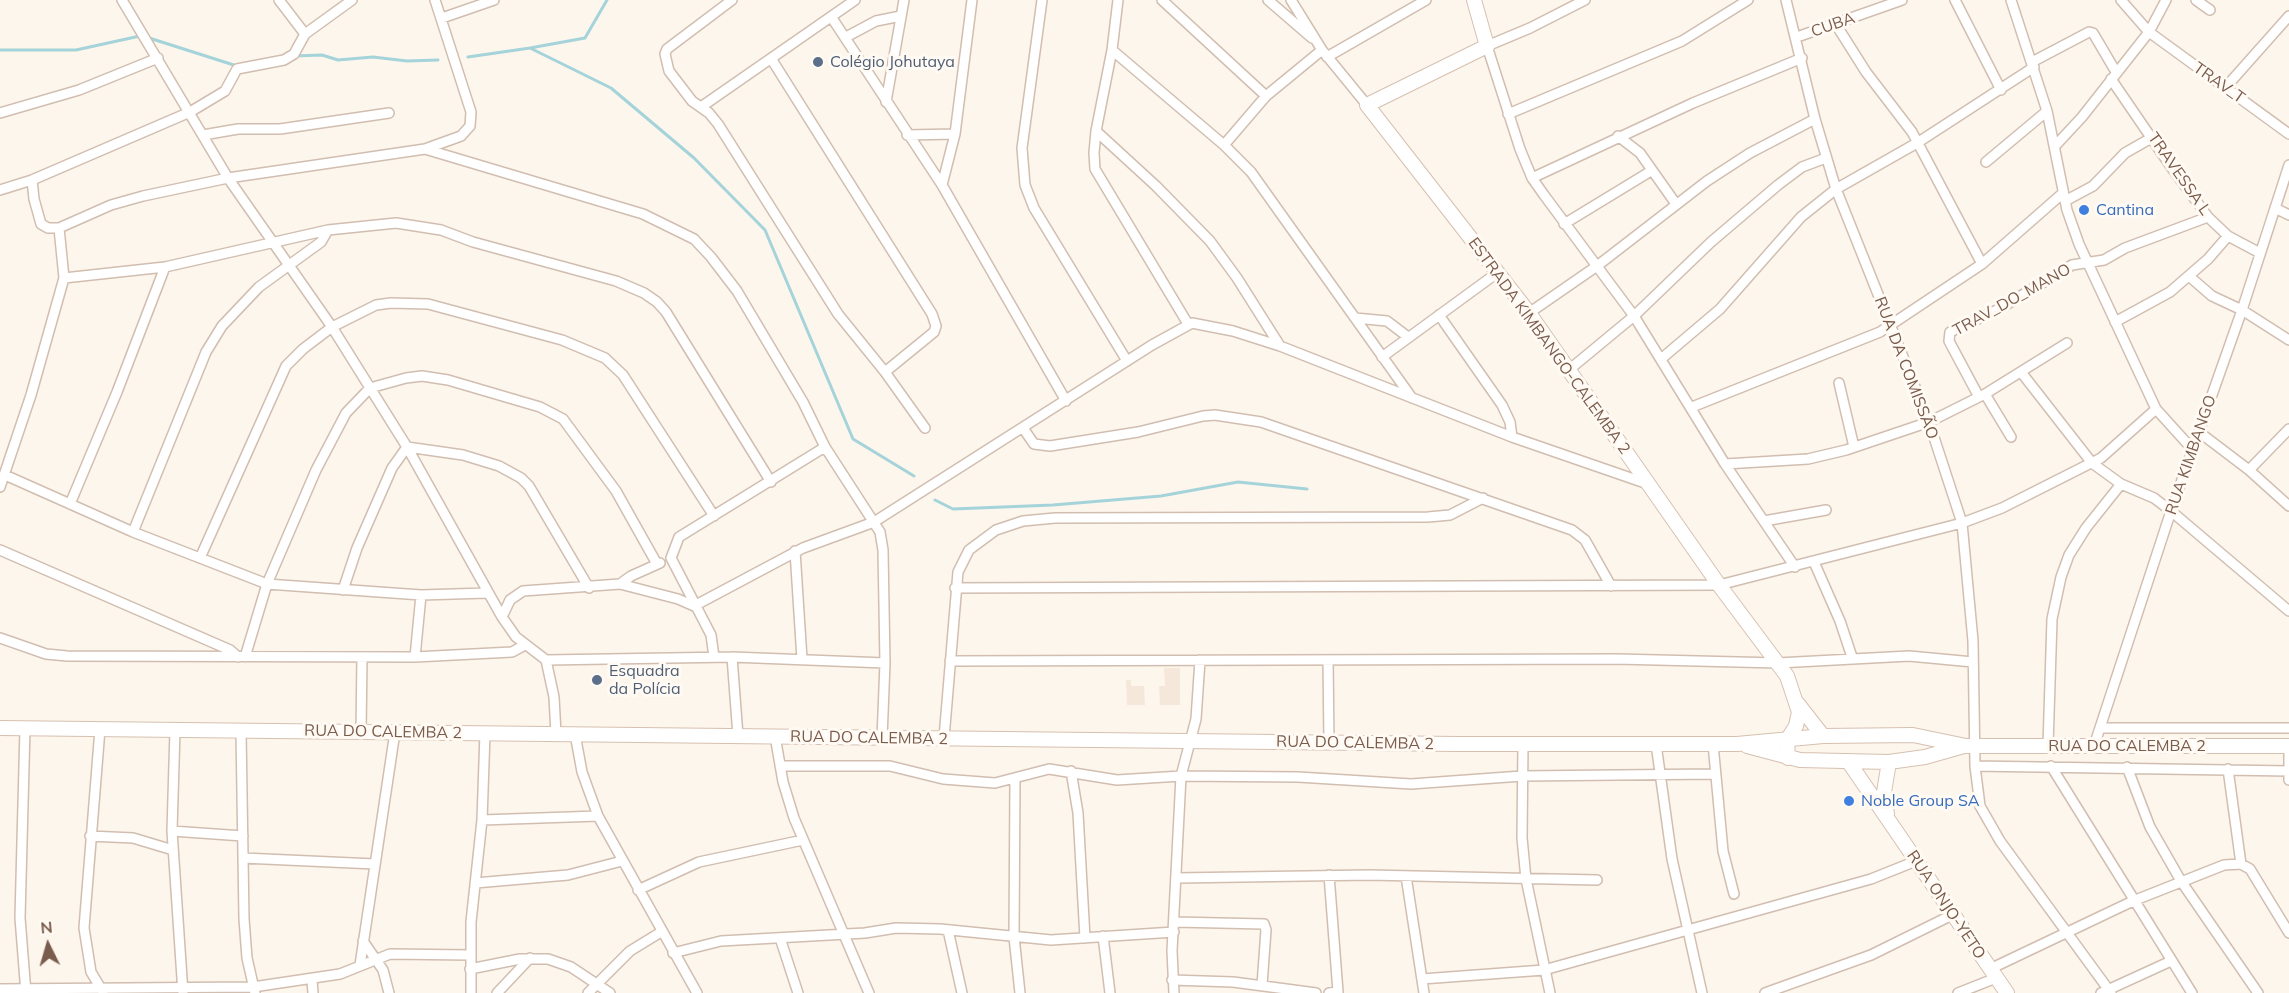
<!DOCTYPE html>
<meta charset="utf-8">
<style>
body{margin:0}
#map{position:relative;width:2289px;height:993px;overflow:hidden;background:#fdf6ec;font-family:Mulish,sans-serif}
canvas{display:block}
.north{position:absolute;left:18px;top:915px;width:60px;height:60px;-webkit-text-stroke:4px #fffaf3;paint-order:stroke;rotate:355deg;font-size:16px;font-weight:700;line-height:24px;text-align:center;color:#7a5c4d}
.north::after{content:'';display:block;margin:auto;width:21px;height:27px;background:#7a5c4d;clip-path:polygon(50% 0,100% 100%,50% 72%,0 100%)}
</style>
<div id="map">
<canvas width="2289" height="993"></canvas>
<div class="north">N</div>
</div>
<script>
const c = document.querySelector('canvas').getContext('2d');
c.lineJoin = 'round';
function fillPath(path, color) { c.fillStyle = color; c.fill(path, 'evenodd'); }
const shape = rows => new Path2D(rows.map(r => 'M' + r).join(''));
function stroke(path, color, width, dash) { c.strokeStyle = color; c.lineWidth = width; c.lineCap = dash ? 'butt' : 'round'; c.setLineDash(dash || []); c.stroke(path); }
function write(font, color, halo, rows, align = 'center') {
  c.font = font + ' Mulish,sans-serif'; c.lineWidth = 6; c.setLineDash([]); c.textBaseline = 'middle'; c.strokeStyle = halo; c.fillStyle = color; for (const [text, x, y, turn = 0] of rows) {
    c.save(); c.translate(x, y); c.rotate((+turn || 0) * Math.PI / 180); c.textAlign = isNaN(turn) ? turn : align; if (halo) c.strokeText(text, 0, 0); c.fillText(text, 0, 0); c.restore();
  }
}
const residential = shape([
 [1164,668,1180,668,1180,705,1160,705,1159,686,1165,686],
 [1126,680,1131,680,1131,686,1144,686,1145,705,1127,705]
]);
const stream = shape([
 [146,37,237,66],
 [530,48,585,38,607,0],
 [0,50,76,50,140,36],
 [294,56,322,55,338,60,373,57,407,61,438,60],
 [468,57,530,48,611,88,694,158,765,230,853,439,914,476],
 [935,500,953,509,1053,505,1161,496,1238,482,1307,489]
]);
const minor = shape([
 [122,0,228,178,332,327,407,447,502,617,516,637,546,660,554,697,556,734],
 [279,0,305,34],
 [732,0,667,49,665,54,669,71,692,101,709,113,718,124,838,314,885,372],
 [1042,0,1022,148,1025,185,1034,208,1127,361],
 [1118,0,1112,50,1096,131,1094,153,1095,169,1188,324],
 [1162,0,1266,96],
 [1268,0,1312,38],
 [1291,0,1322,50,1367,105],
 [1585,0,1530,28,1487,46,1520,149,1532,178,1544,195,1634,316,1725,464,1795,567],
 [1786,0,1815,119,1836,189,1929,422,1962,523,1973,641,1975,766,1980,806,2000,841,2111,993],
 [1955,0,2001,90],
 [2011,0,2047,111,2067,210,2079,244,2156,409,2194,451],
 [2121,0,2149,32,2289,134],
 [2196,0,2210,10],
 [442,18,494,0],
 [832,18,942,185,1066,401],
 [1835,23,1866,72,1912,132,1982,264],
 [846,37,876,21,901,16],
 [1797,37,1902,0],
 [1112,50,1224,145,1251,172,1412,398],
 [1327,57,1426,0],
 [772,60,932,314,936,326,934,332,885,372,925,428],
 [2032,62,2089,32,2093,33,2116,72],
 [2111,79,2174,171,2208,217,2228,236,2260,253],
 [2225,88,2289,16],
 [886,102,904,0],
 [701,107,855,0],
 [0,113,79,90,158,58],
 [1508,114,1682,41,1748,0],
 [1096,131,1156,186,1210,241,1237,278,1280,346],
 [203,135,238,129,280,129,389,113],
 [907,135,955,134],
 [1618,136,1640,153,1676,204],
 [1224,145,1266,96,1322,50],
 [2056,145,2082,117,2149,32,2166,0],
 [425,149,643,214,694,239,711,257,737,291,803,402,825,447,880,532,883,550,885,663,882,738],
 [1986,162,2047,111],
 [1532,178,1693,103,1802,58],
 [32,180,34,199,41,224,48,228,59,228,111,205,143,196,228,178,425,149,461,136,470,126,471,112,435,0],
 [942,185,955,134,972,0],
 [0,190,32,180,190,112,225,91,237,69,284,60,294,54,305,34,352,0],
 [2065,201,2093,186,2125,153,2153,137],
 [2275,208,2289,215],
 [1564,224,1651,171],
 [2190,277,2212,296,2242,310,2289,340],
 [64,278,165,267,328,230,396,223,441,230,473,242,616,281,644,293,657,302,666,312,771,482],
 [1529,313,1597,266,1707,181,1750,153,1815,119],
 [1439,315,1502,405,1510,422,1512,437],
 [1355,318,1387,321,1408,337],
 [2115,322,2170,292,2208,259,2228,236],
 [1382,357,1497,273],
 [1661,359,1720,309,1801,217,1836,189,1917,143,2034,67],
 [1570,369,1634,316,1711,242,1778,185,1802,167,1826,158],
 [2021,372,2092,463,2121,484,2154,498,2171,511,2289,611],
 [1839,383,1854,447],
 [1985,394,2011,437],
 [1979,397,1949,341,1950,332,1999,309,2072,265,2104,260,2125,248,2208,217],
 [1692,407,1880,332,1982,264,2063,193],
 [1023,428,1034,444,1050,446,1138,432,1203,416,1215,415,1261,422,1572,530,1585,540,1611,586],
 [2199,432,2249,470,2289,506],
 [1725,464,1808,459,1846,450,1929,422,1985,394,2067,343],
 [2249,470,2289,429],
 [5,475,133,532,267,584,421,595,487,593],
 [0,487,31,395,64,278,59,228],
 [70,504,117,392,165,267],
 [1764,521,1826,510],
 [133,532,206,352,222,326,259,287,321,242,328,230],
 [0,550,230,650,238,657],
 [795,551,802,659],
 [200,558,286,366,303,349,332,327,376,305,391,303,428,304,562,340,605,358,623,375,714,516],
 [1814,562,1840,621,1852,657],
 [620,584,678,599,694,606],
 [955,588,1719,585,1962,523,2002,508,2101,458,2156,409],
 [343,590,357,548,392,468,407,447,463,455,499,466,521,478,529,486,589,588],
 [694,606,803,548,874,522,1152,345,1192,323,1233,331,1280,346,1512,437,1648,484],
 [502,617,510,600,523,591,620,584,631,576,660,563],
 [0,638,46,654,67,656,415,657,512,652,525,645],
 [245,657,267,584,316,470,346,413,370,388,406,378,422,376,448,380,540,407,563,419,616,491,657,564],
 [415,657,421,595],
 [714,657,711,635,671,558,679,537,825,447],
 [732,657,738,736],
 [546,660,732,657,885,663],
 [1328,660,1329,743],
 [950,661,1617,659,1778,663,1909,656,1973,662],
 [25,728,20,918,26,993],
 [2100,728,2289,728],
 [100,729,84,928,91,972,103,992],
 [175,730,172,831,183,993],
 [241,731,244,919,247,958,255,993],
 [361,732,362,657],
 [575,734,582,772,598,816,697,993],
 [775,736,783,782,794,818,869,993],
 [944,738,958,572,969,550,996,530,1023,521,1055,518,1428,517,1450,515,1483,498],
 [1523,744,1522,838,1526,879,1550,993],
 [1656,744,1672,859,1702,993],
 [1713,744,1723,851,1734,894],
 [2048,746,2052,619,2061,577,2069,555,2086,528,2121,484],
 [2094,746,2171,511,2242,310,2289,165],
 [2289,746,2289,780],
 [780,766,890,766,943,779,995,783,1049,769,1117,780,1181,776,1298,777,1411,784,1522,776,1714,774],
 [1975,766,2289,771],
 [2051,766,2192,993],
 [2127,767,2150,827,2181,881,2258,993],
 [2228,769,2241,864],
 [1071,771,1078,813,1085,938],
 [1015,779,1014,937,1020,993],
 [482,820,598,816],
 [172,831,243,836],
 [90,836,133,838,173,850],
 [243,858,375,864],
 [1406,876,1424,993],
 [1177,878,1369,875,1597,880],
 [475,883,568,875,622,861],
 [638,890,699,862,803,840],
 [1175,922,1264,924,1266,930,1262,985],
 [948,930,962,993],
 [1103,936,1110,993],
 [780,938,798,993],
 [363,941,383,970,389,993],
 [673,953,721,941,865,933,896,928,940,929,1051,940,1174,932],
 [360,965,395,732],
 [470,969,520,959,548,959,571,967,610,993],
 [1990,969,2133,901,2224,865,2241,864,2250,869,2289,933],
 [1422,979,1544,970,1871,879,1916,861],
 [312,980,313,993],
 [1172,980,1233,982,1316,993],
 [0,989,253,987,340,974,390,954,470,955],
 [471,993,471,922,482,820,485,733],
 [497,993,530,958],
 [588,993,630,951,661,932],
 [1174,993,1172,951,1181,776,1196,719,1200,660],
 [1329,993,1338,992,1329,875],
 [1765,993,1871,955,1952,915],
 [1958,993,1996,978],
 [2101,993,2171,961]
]);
const secondary = shape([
 [1474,0,1487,46,1367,105,1529,313,1719,585,1787,676,1799,712,1796,726,1787,740,1788,758],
 [1798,704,1823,736],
 [0,728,1458,744,1737,744,1823,736,1913,735,1966,746,2289,746],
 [1747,746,1800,760,1889,762,1925,757,1964,746],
 [1848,761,2007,993],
 [1887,814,1884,792,1889,762]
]);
const markers = [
 [818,62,6,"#5c6f8a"],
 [2084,210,6,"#3f7fe0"],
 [597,680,6,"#5c6f8a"],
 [1849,801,6,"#3f7fe0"]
];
const streetNames = [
 ["CUBA",1833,25,-19],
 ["TRAV_T",2219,83,35],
 ["TRAVESSA L",2179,174,55],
 ["TRAV_DO_MANO",2012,300,-29],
 ["ESTRADA KIMBANGO-CALEMBA 2",1549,346,54],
 ["RUA DA COMISSÃO",1906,368,69],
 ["RUA KIMBANGO",2191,455,-71],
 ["RUA DO CALEMBA 2",383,732,1],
 ["RUA DO CALEMBA 2",869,738,1],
 ["RUA DO CALEMBA 2",1355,743,1],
 ["RUA DO CALEMBA 2",2127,746],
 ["RUA ONJO-YETO",1946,905,56]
];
const serviceNames = [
 ["Colégio Johutaya",830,62],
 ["Esquadra",609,671],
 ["da Polícia",609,689]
];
const shopNames = [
 ["Cantina",2096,210],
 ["Noble Group SA",1861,801]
];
fillPath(residential, '#f5e8da');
stroke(stream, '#a5d3da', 3);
stroke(minor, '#d1beb0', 12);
stroke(secondary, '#d6c0b0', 16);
stroke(minor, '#fff', 9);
stroke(secondary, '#fff', 14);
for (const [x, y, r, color] of markers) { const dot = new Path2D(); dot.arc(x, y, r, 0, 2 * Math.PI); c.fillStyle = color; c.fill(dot); stroke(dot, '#fffaf3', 2); }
write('16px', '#7a5c4d', '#fffaf3', streetNames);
write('16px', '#4e5e75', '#fffaf3', serviceNames, 'left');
write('16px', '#366cbe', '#fffaf3', shopNames, 'left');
</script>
